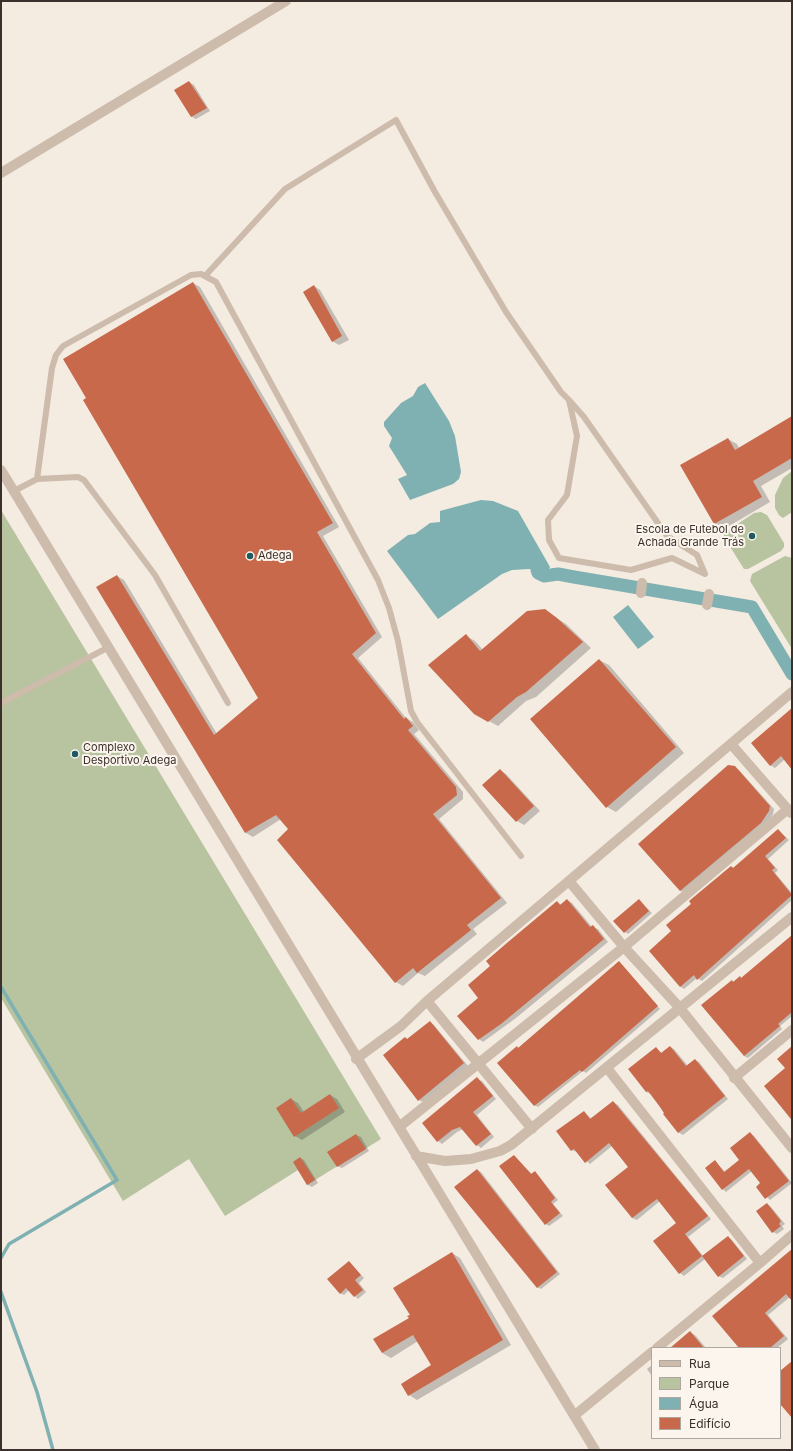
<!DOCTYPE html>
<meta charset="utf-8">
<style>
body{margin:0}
#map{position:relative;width:793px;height:1451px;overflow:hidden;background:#f4ebe1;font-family:Inter,sans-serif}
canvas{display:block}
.frame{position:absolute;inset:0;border:2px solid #3b302b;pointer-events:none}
.legend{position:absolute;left:651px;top:1347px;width:130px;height:92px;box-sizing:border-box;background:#fbf5ee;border:1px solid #aea6a0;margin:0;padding:5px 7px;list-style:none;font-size:12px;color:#3b302b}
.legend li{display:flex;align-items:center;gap:8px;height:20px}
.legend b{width:20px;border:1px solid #aea6a0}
</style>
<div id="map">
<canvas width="793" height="1451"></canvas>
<div class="frame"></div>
<ul class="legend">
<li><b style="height:5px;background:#cdbbac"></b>Rua</li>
<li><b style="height:11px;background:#b8c4a0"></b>Parque</li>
<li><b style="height:11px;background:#7fb0b2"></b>Água</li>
<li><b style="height:11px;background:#c8694b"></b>Edifício</li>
</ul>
</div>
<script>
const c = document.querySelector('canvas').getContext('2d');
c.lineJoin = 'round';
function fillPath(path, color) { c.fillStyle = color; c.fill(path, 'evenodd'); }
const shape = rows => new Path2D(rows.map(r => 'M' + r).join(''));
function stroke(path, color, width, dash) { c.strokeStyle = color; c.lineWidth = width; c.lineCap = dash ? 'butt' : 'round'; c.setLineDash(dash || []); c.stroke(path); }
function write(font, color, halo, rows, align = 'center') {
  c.font = font + ' Inter,sans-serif'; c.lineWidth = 4; c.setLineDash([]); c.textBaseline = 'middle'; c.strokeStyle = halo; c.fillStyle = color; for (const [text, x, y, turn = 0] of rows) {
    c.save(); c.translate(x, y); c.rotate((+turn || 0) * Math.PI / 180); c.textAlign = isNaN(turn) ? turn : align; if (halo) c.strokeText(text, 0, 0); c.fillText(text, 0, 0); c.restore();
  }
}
const green = shape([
 [792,471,792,512,783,518,779,515,775,508,775,495,783,478],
 [1,510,381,1139,307,1185,298,1170,225,1216,189,1159,123,1201,1,998],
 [761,512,767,515,784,543,784,547,781,551,748,569,744,569,724,537,724,533,754,513],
 [785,556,792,558,792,649,750,581,752,574]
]);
const water = shape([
 [425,383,449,421,455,436,461,472,459,479,453,484,410,500,398,479,407,475,389,446,392,438,384,426,384,422,401,403,413,396,418,387],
 [481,500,493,501,518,511,550,567,547,572,529,569,512,570,502,574,438,619,387,551,408,535,415,534,430,523,440,522,440,511],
 [628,605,654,637,638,649,613,617]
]);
const shadow = shape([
 [189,82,194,85,210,111,196,119,192,117,175,90],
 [193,283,200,287,339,527,323,536,382,637,358,658,406,718,413,722,419,730,414,734,463,792,463,799,439,819,507,903,473,929,477,934,425,976,418,973,403,986,396,982,279,840,289,829,281,819,253,837,246,833,98,588,117,576,124,580,217,734,259,698],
 [314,286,320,290,349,340,339,345,332,341],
 [792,418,792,468,761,486,770,502,724,529,715,524,728,439,737,444,739,448],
 [544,610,566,624,591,648,536,697,526,701,498,726,474,713,466,636,475,641,483,650],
 [599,660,609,665,684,753,616,812,607,807],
 [792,710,792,768,785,759,775,768,770,765],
 [734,767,739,770,774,809,773,814,765,826,685,893,681,891,640,844],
 [500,770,506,774,540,811,524,825,517,821,484,785],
 [778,830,789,840,768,859,778,870,775,873,792,893,792,900,702,981,697,978,684,989,681,987,650,951,672,931,692,904,731,867,734,868],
 [567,900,572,903,592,927,598,929,608,942,516,1018,483,1042,479,1039,492,966,557,902,562,905],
 [639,900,652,913,628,934,625,932],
 [792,937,792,1016,780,1026,782,1029,748,1058,744,1056,732,981,734,982,740,977,742,979],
 [619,962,660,1009,586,1073,583,1071,538,1107,534,1105,517,1047,519,1048],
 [430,1022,434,1025,468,1066,423,1102,419,1100],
 [670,1047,674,1049,688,1066,695,1060,699,1062,728,1099,683,1135,678,1132,651,1094,646,1092,656,1049,662,1053],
 [792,1047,792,1121,765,1086,786,1068],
 [477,1079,482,1081,496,1099,477,1115,494,1137,481,1148,477,1145,463,1129,457,1132,442,1144,438,1141,424,1123],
 [330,1095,337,1099,345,1112,302,1140,295,1136,291,1099,298,1103,304,1112],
 [613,1102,618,1105,711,1219,688,1237,703,1256,728,1237,732,1240,747,1259,723,1278,718,1276,705,1259,684,1276,680,1273,677,1223,660,1201,637,1220,632,1218,629,1167,612,1146,590,1164,577,1152,572,1150,584,1112,592,1119],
 [750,1133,754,1136,792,1183,770,1200,757,1187,761,1183,752,1171,726,1192,723,1189,715,1161,725,1172,740,1160],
 [356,1135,361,1137,369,1151,342,1168,337,1166],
 [514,1156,532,1174,535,1173,538,1175,558,1200,553,1204,563,1216,549,1226,546,1224],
 [300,1158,304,1160,318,1183,312,1187,308,1185,294,1162],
 [477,1170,481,1172,560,1274,541,1289,537,1287],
 [767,1204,771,1207,785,1224,782,1226,784,1229,777,1234,773,1232],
 [792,1250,792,1300,790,1297,768,1315,788,1339,777,1348,740,1348],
 [452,1253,460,1258,511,1345,417,1400,409,1395,432,1366,418,1341,391,1358,382,1353,410,1319],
 [349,1262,364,1278,359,1283,366,1292,358,1299,349,1290,344,1295,340,1293],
 [690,1332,696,1336,706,1348,672,1348],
 [652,1365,652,1376,647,1369]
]);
const stream = shape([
 [1,987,117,1180,9,1244,1,1258],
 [1,1292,37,1392,53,1450]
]);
const canal = shape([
 [537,570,538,573,544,576,558,574,574,577,752,607,792,674]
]);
const building = shape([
 [189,81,207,108,191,117,174,90],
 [193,282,333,523,317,532,376,633,352,654,404,719,406,717,413,726,408,730,456,787,457,795,433,814,501,898,467,925,471,930,417,973,413,968,395,983,277,840,288,829,276,815,245,833,96,587,117,575,214,735,258,698,83,400,86,398,63,359],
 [314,285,342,336,332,342,303,292],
 [792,416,792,458,753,481,762,497,714,524,680,465,728,438,735,450],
 [545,609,557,618,583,642,526,692,517,697,488,722,474,714,428,665,466,634,480,651,527,611],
 [599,659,676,747,606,808,530,719],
 [792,708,792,770,781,756,770,766,751,743],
 [728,765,735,766,770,806,769,811,761,823,680,891,638,844],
 [500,769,534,806,516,822,482,785],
 [778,829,786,838,765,856,775,868,772,870,792,895,697,980,694,975,680,987,649,951,671,931,666,925,691,904,689,901,731,866,733,868],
 [567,899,590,927,593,925,604,939,501,1024,478,1040,457,1016,478,998,468,985,490,966,486,961,508,942,557,901,560,905],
 [639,899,649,911,624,933,613,921],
 [792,935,792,1012,778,1024,780,1026,744,1056,701,1005,732,980,733,982,740,976,741,978],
 [619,961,658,1006,582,1072,580,1070,534,1106,497,1063,517,1046,518,1048],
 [430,1021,464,1063,418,1101,383,1055,405,1037,407,1039],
 [670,1046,686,1066,695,1059,725,1096,678,1133,663,1114,664,1113,660,1107,648,1091,646,1092,628,1069,656,1047,661,1053],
 [792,1046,792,1120,764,1086,785,1068,777,1059],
 [477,1077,493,1096,473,1112,491,1134,476,1146,460,1127,452,1130,437,1142,422,1123],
 [330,1094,339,1108,294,1137,276,1108,291,1098,301,1113],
 [613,1101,708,1216,685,1234,702,1256,728,1236,744,1256,718,1277,702,1256,679,1274,653,1241,676,1223,657,1199,632,1218,605,1185,628,1167,609,1143,585,1163,574,1149,571,1151,556,1131,584,1111,590,1119],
 [750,1132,789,1181,765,1199,756,1187,760,1183,749,1169,722,1190,705,1168,715,1160,724,1172,739,1160,730,1148],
 [356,1134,366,1149,337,1167,327,1152],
 [514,1155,531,1174,535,1171,555,1198,551,1202,560,1213,545,1225,499,1166],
 [300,1157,315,1180,307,1185,293,1162],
 [477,1169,557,1272,537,1288,454,1187],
 [767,1203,781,1221,779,1224,781,1226,772,1233,756,1211],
 [792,1249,792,1301,786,1294,765,1313,784,1336,770,1348,739,1348,712,1316],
 [452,1252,503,1340,408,1396,401,1384,431,1365,413,1335,382,1353,373,1339,409,1318,407,1316,410,1315,393,1288],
 [349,1261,361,1275,355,1280,363,1290,354,1297,346,1288,340,1294,327,1279],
 [690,1331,704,1348,670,1348],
 [792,1361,792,1418,780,1404,780,1371]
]);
const lane = shape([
 [205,276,285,189,396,120,435,192,506,312,561,392,569,400,584,417,667,536,697,555,705,574,672,558,631,570,559,558,549,540,548,520,567,495,577,436,569,400],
 [37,479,52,368,56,355,63,346,191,275,201,274,216,282,378,580,389,608,398,641,411,711,417,722,521,856],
 [14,491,37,479,78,477,84,480,155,575,228,703],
 [1,703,109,647]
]);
const street = shape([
 [1,173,286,1],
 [1,470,595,1450],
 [641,593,642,583],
 [707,605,709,594],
 [731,744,791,813],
 [569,881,624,947,679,1007,792,1148],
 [427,1001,532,1129],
 [356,1059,401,1026,427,1001,792,692],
 [607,1068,760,1263,792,1235],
 [734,1078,792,1030],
 [399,1127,624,947,788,809],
 [416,1156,445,1161,471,1159,500,1151,511,1145,792,917],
 [657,1348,760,1263],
 [575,1415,652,1352]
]);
const markers = [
 [752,536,4,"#1f5a5e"],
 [250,556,4,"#1f5a5e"],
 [75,754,4,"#1f5a5e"]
];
const poiNames = [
 ["Escola de Futebol de",744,530,"right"],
 ["Achada Grande Trás",744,543,"right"],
 ["Adega",258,556],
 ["Complexo",83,748],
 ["Desportivo Adega",83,761]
];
fillPath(green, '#b8c4a0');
fillPath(water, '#7fb0b2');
fillPath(shadow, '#0003');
stroke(stream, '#7fb0b2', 3.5);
stroke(canal, '#7fb0b2', 13);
fillPath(building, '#c8694b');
stroke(lane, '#cdbbac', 6);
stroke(street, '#cdbbac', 10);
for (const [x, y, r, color] of markers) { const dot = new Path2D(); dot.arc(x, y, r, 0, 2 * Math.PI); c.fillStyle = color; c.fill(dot); stroke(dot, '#fbf5ee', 1.5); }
write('11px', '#3b302b', '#fbf5ee', poiNames, 'left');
</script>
